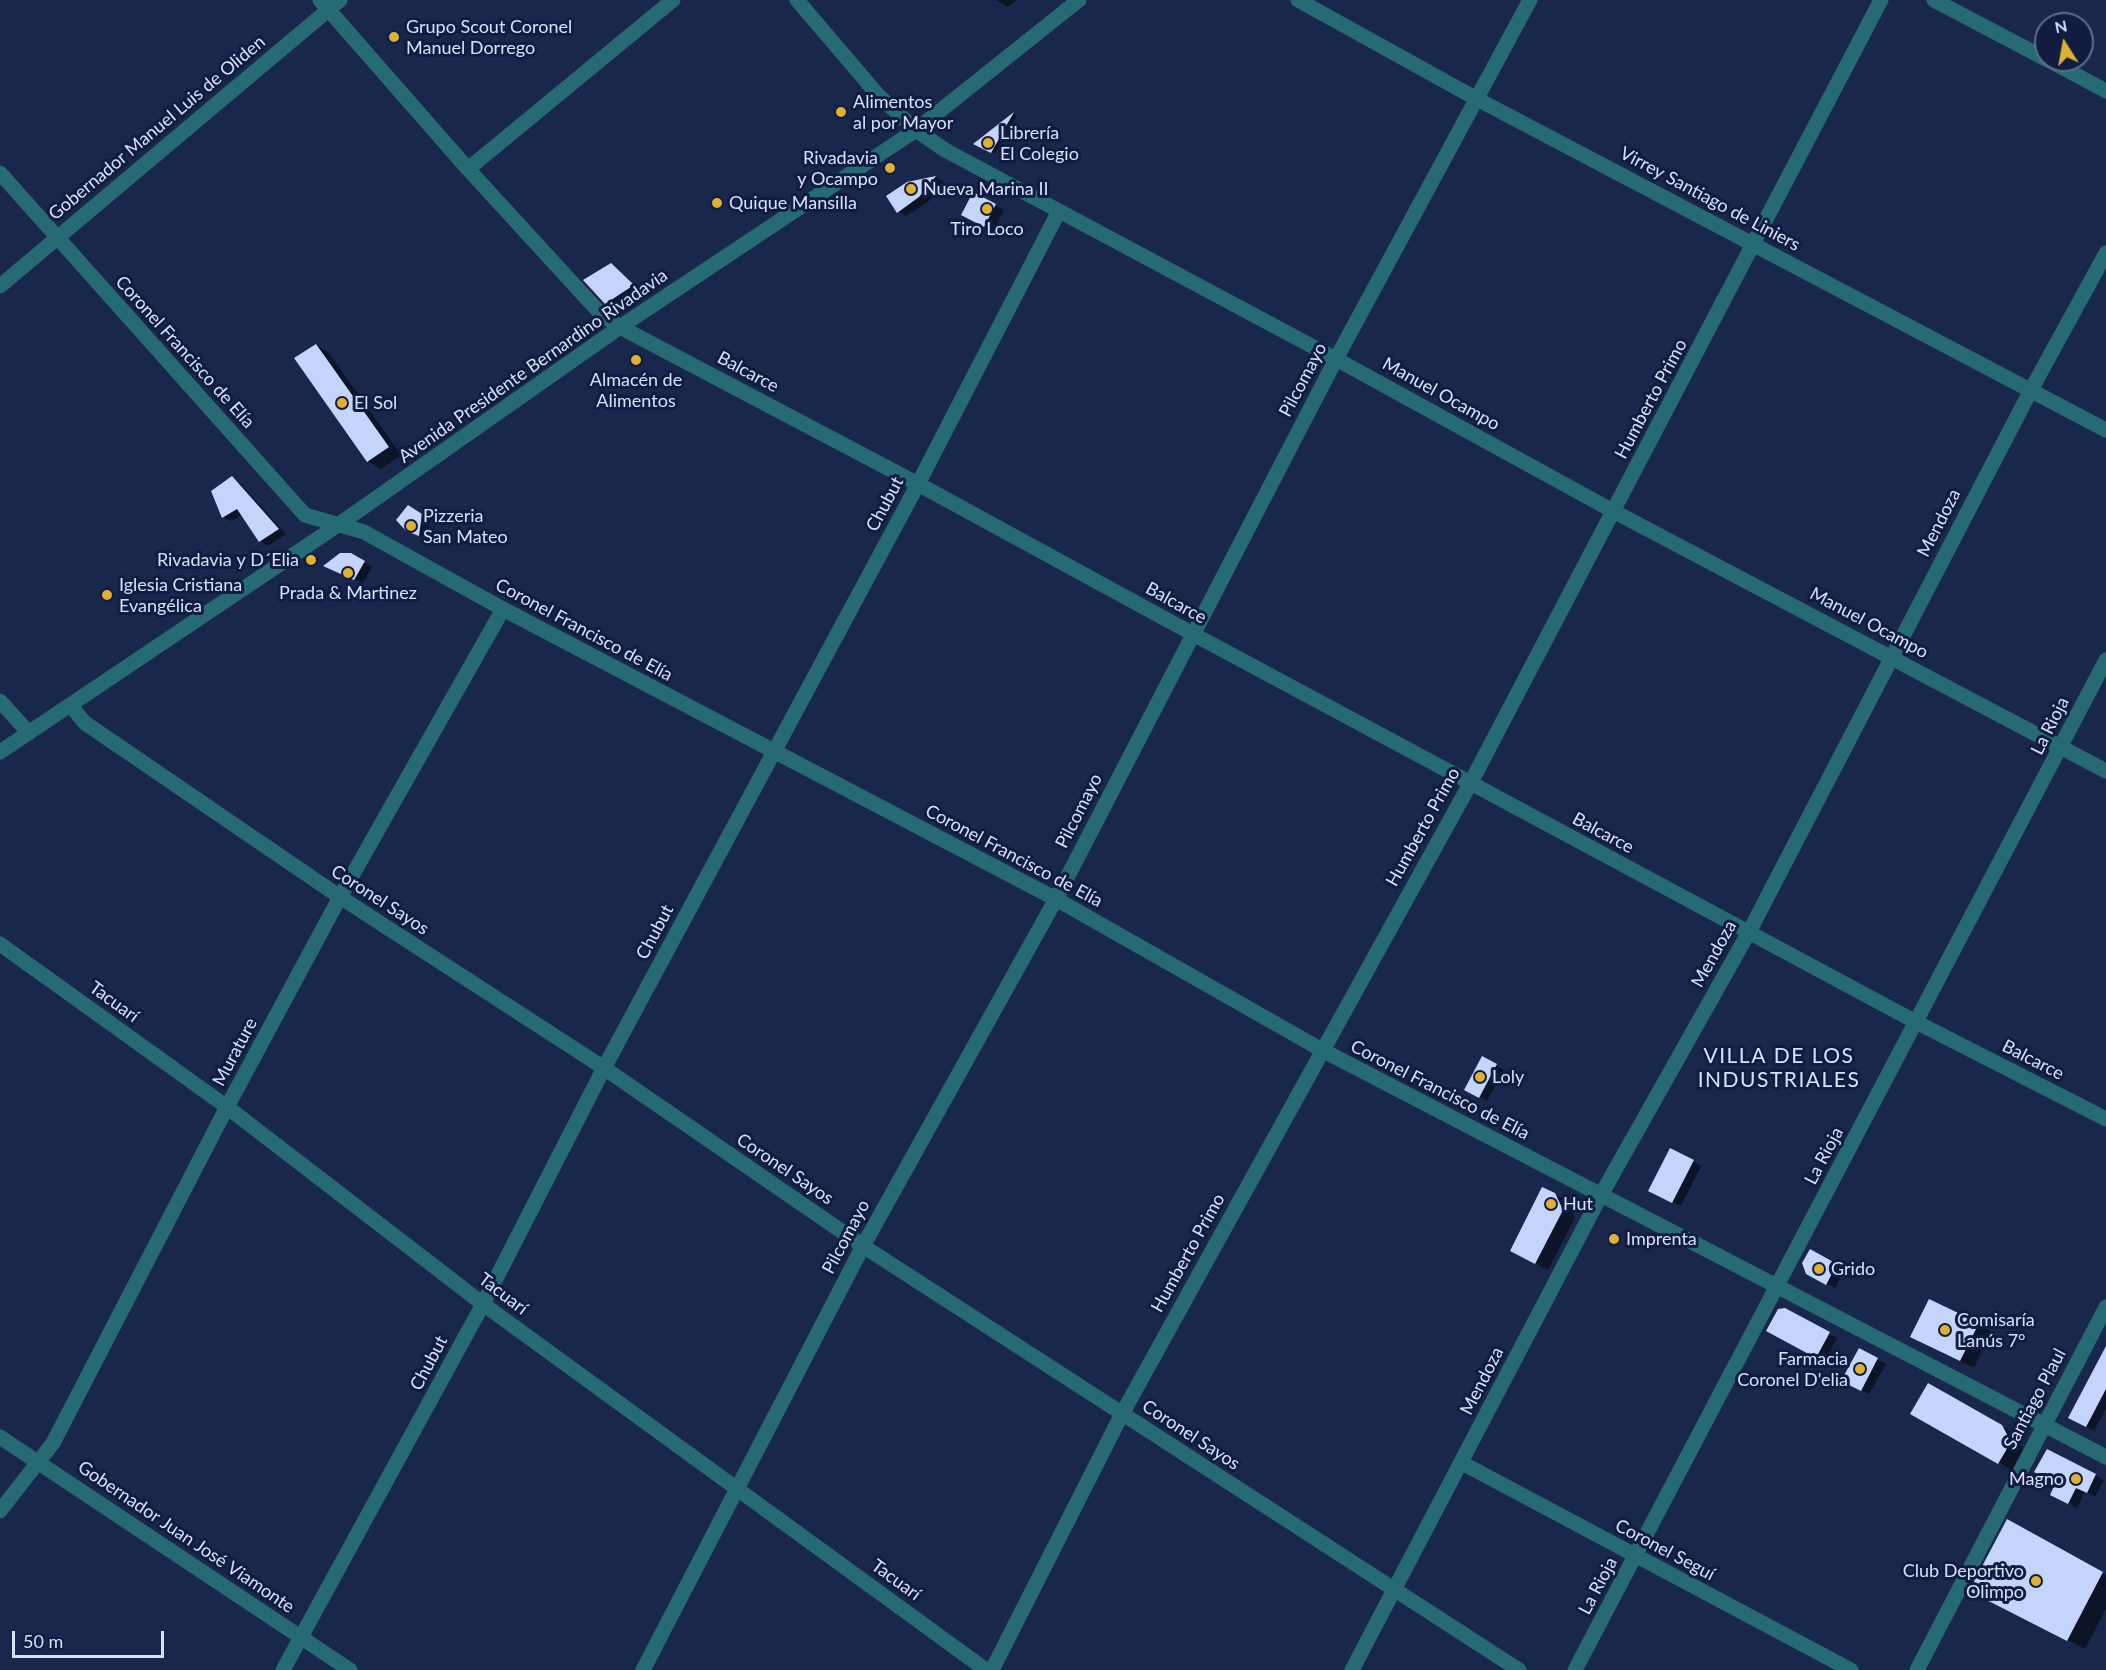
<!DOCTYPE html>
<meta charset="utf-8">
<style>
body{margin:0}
#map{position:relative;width:2106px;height:1670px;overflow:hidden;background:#1a274c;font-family:Lato,sans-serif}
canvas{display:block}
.north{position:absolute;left:2034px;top:12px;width:60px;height:60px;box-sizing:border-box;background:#111c41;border:2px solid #606b8b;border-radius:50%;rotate:349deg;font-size:16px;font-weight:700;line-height:24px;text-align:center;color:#d7e1fa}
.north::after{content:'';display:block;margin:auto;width:21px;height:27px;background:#deb133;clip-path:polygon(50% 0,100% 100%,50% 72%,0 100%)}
.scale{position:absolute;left:12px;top:1631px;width:152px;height:27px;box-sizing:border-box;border:3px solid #d7e1fa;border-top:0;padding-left:8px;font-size:18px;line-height:21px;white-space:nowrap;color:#d7e1fa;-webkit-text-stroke:4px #111c41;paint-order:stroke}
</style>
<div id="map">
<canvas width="2106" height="1670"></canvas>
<div class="north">N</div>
<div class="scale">50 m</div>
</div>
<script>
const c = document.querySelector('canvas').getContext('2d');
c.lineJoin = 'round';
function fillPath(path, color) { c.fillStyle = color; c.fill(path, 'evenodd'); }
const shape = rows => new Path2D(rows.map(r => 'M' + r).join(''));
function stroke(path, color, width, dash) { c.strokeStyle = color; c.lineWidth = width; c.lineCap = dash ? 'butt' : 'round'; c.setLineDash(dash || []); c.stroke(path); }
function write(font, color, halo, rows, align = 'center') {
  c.font = font + ' Lato,sans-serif'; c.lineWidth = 6; c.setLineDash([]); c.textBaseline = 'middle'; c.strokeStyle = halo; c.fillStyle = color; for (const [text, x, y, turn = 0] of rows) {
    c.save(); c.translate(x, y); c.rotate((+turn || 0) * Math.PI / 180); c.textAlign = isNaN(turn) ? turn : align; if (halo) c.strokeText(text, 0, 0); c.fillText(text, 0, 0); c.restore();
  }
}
const shadow = shape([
 [996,0,1016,0,1008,7],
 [1014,114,1017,115,995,154,976,143],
 [936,177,944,182,928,202,906,216,898,211,908,183],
 [974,194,1004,210,993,231,971,220],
 [611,265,641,291,614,308,606,303],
 [316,345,329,353,401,455,381,469,368,461],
 [232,478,240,483,286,534,268,546,260,541,242,515,231,521,223,517],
 [409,507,430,520,427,539,407,530],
 [350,554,372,567,363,583,333,570],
 [1482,1058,1504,1070,1487,1101,1466,1089],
 [1693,1161,1701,1166,1681,1206,1658,1195],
 [1554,1194,1568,1202,1575,1218,1548,1270,1525,1258],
 [1810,1251,1844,1270,1835,1288,1807,1273],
 [1784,1310,1837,1338,1825,1361,1768,1331],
 [1978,1324,1991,1331,1974,1368,1912,1337],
 [2106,1351,2106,1409,2094,1431,2070,1417],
 [1877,1359,1886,1364,1869,1394,1851,1385],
 [1929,1385,2015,1434,2023,1450,2012,1470,1913,1414],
 [2047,1451,2104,1480,2095,1497,2085,1491,2077,1508,2060,1499],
 [2007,1521,2106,1575,2106,1609,2085,1649,1989,1600]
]);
const building = shape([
 [1014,112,991,153,973,144],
 [936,176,919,197,897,213,886,196,907,182],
 [973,192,996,204,984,227,961,215],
 [611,263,634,285,605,304,583,280],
 [316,344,389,447,367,462,294,358],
 [232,476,279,529,259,542,237,509,222,518,211,491],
 [408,505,422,514,419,536,406,531,396,520],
 [340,553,351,553,365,561,354,580,323,566],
 [1482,1056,1497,1064,1479,1098,1464,1090],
 [1670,1148,1694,1160,1672,1203,1648,1191],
 [1542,1187,1555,1193,1563,1210,1535,1264,1510,1251],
 [1810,1249,1837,1264,1826,1285,1806,1274,1802,1263],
 [1929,1299,1979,1323,1960,1361,1910,1337],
 [1785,1308,1830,1332,1816,1358,1766,1331,1778,1309],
 [2106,1346,2106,1389,2086,1427,2068,1418],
 [1859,1348,1878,1358,1861,1391,1841,1381],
 [1928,1383,2002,1425,2011,1442,1998,1464,1910,1414],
 [2047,1449,2096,1474,2087,1493,2076,1488,2068,1504,2050,1495,2055,1484,2034,1472],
 [2007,1519,2103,1572,2067,1641,1969,1591]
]);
const minor = shape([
 [320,0,468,169,600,313,620,327,918,484,1193,634,1916,1022,2106,1119],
 [797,0,878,95,916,130,945,150,1336,359,1613,511,2106,771],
 [1298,0,1477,99,2106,430],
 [1934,0,2046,59],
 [2048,60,2106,91],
 [468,169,673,0],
 [0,173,305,515,364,532,503,609,1056,899,1322,1050,2106,1457],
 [0,286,340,0],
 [0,701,29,733],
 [70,705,85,723,340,897,604,1068,863,1246,1519,1670],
 [0,752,338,525,620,327,916,130,1079,0],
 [0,944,227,1107,483,1304,986,1670],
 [0,1437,350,1670],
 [1462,1463,1851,1670],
 [0,1511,53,1443,227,1107,340,897,503,609],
 [283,1670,483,1304,604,1068,918,484,1059,211],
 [643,1670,863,1246,1056,899,1336,359,1530,0],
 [992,1670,1122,1414,1470,784,1881,0],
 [1352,1670,1601,1195,1749,932,2031,390,2106,253],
 [1575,1670,2106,660],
 [1917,1670,2106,1307]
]);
const markers = [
 [394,37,6,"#deb133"],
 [841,112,6,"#deb133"],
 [988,143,6,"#deb133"],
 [890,168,6,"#deb133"],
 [911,189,6,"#deb133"],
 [717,203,6,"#deb133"],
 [987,209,6,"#deb133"],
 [636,360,6,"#deb133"],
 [342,403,6,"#deb133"],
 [411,526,6,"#deb133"],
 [311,560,6,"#deb133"],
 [348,573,6,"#deb133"],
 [107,595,6,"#deb133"],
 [1480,1077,6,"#deb133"],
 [1551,1204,6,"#deb133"],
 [1614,1239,6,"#deb133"],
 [1819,1269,6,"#deb133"],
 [1945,1330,6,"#deb133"],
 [1860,1369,6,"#deb133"],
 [2076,1479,6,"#deb133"],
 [2036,1581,6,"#deb133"]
];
const poiNames = [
 ["Grupo Scout Coronel",406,27],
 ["Manuel Dorrego",406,48],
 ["Alimentos",853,102],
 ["al por Mayor",853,123],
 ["Librería",1000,133],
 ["El Colegio",1000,154],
 ["Rivadavia",878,158,"right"],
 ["y Ocampo",878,179,"right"],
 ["Nueva Marina II",923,189],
 ["Quique Mansilla",729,203],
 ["Tiro Loco",987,229,"center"],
 ["Almacén de",636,380,"center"],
 ["Alimentos",636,401,"center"],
 ["El Sol",354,403],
 ["Pizzeria",423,516],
 ["San Mateo",423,537],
 ["Rivadavia y D´Elia",299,560,"right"],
 ["Iglesia Cristiana",119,585],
 ["Evangélica",119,606],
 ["Prada & Martinez",348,593,"center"],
 ["Loly",1492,1077],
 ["Hut",1563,1204],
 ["Imprenta",1626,1239],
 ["Grido",1831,1269],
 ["Comisaría",1957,1320],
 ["Lanús 7°",1957,1341],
 ["Farmacia",1848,1359,"right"],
 ["Coronel D'elia",1848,1380,"right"],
 ["Magno",2064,1479,"right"],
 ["Club Deportivo",2024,1571,"right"],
 ["Olimpo",2024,1592,"right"]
];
const streetNames = [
 ["Gobernador Manuel Luis de Oliden",157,128,-40],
 ["Virrey Santiago de Liniers",1710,199,28],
 ["Coronel Francisco de Elía",185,352,48],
 ["Avenida Presidente Bernardino Rivadavia",533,366,-35],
 ["Balcarce",748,372,28],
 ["Pilcomayo",1303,380,-62],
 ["Manuel Ocampo",1441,394,29],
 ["Humberto Primo",1651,399,-62],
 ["Chubut",885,504,-62],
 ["Mendoza",1939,523,-63],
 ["Balcarce",1176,603,29],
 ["Manuel Ocampo",1869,623,28],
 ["Coronel Francisco de Elía",584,630,28],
 ["La Rioja",2050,726,-63],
 ["Pilcomayo",1079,811,-63],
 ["Humberto Primo",1423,827,-61],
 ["Balcarce",1603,833,28],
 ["Coronel Francisco de Elía",1014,856,28],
 ["Coronel Sayos",380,900,33],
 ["Chubut",655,932,-62],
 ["Mendoza",1714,954,-61],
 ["Tacuarí",114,1002,36],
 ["Murature",235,1052,-62],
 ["Balcarce",2033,1060,27],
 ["Coronel Francisco de Elía",1440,1090,27],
 ["La Rioja",1824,1156,-62],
 ["Coronel Sayos",785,1169,34],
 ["Pilcomayo",846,1237,-62],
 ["Humberto Primo",1188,1253,-61],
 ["Tacuarí",503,1294,37],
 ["Chubut",429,1363,-62],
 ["Mendoza",1482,1381,-63],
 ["Santiago Plaul",2035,1399,-62],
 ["Coronel Sayos",1191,1435,33],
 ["Gobernador Juan José Viamonte",186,1537,34],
 ["Coronel Seguí",1665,1550,28],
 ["Tacuarí",896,1580,36],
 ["La Rioja",1598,1586,-62]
];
const quarterNames = [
 ["VILLA DE LOS",1779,1056],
 ["INDUSTRIALES",1779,1080]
];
fillPath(shadow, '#0007');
fillPath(building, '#c4d4fb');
stroke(minor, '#266a73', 15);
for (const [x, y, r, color] of markers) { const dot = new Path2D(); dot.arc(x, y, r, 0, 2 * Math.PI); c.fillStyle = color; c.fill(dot); stroke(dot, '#111c41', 2); }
write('18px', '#d7e1fa', '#111c41', poiNames, 'left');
write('18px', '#d7e1fa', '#111c41', streetNames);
c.letterSpacing = '1.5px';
write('21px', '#d7e1fa', '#111c41', quarterNames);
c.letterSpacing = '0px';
</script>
